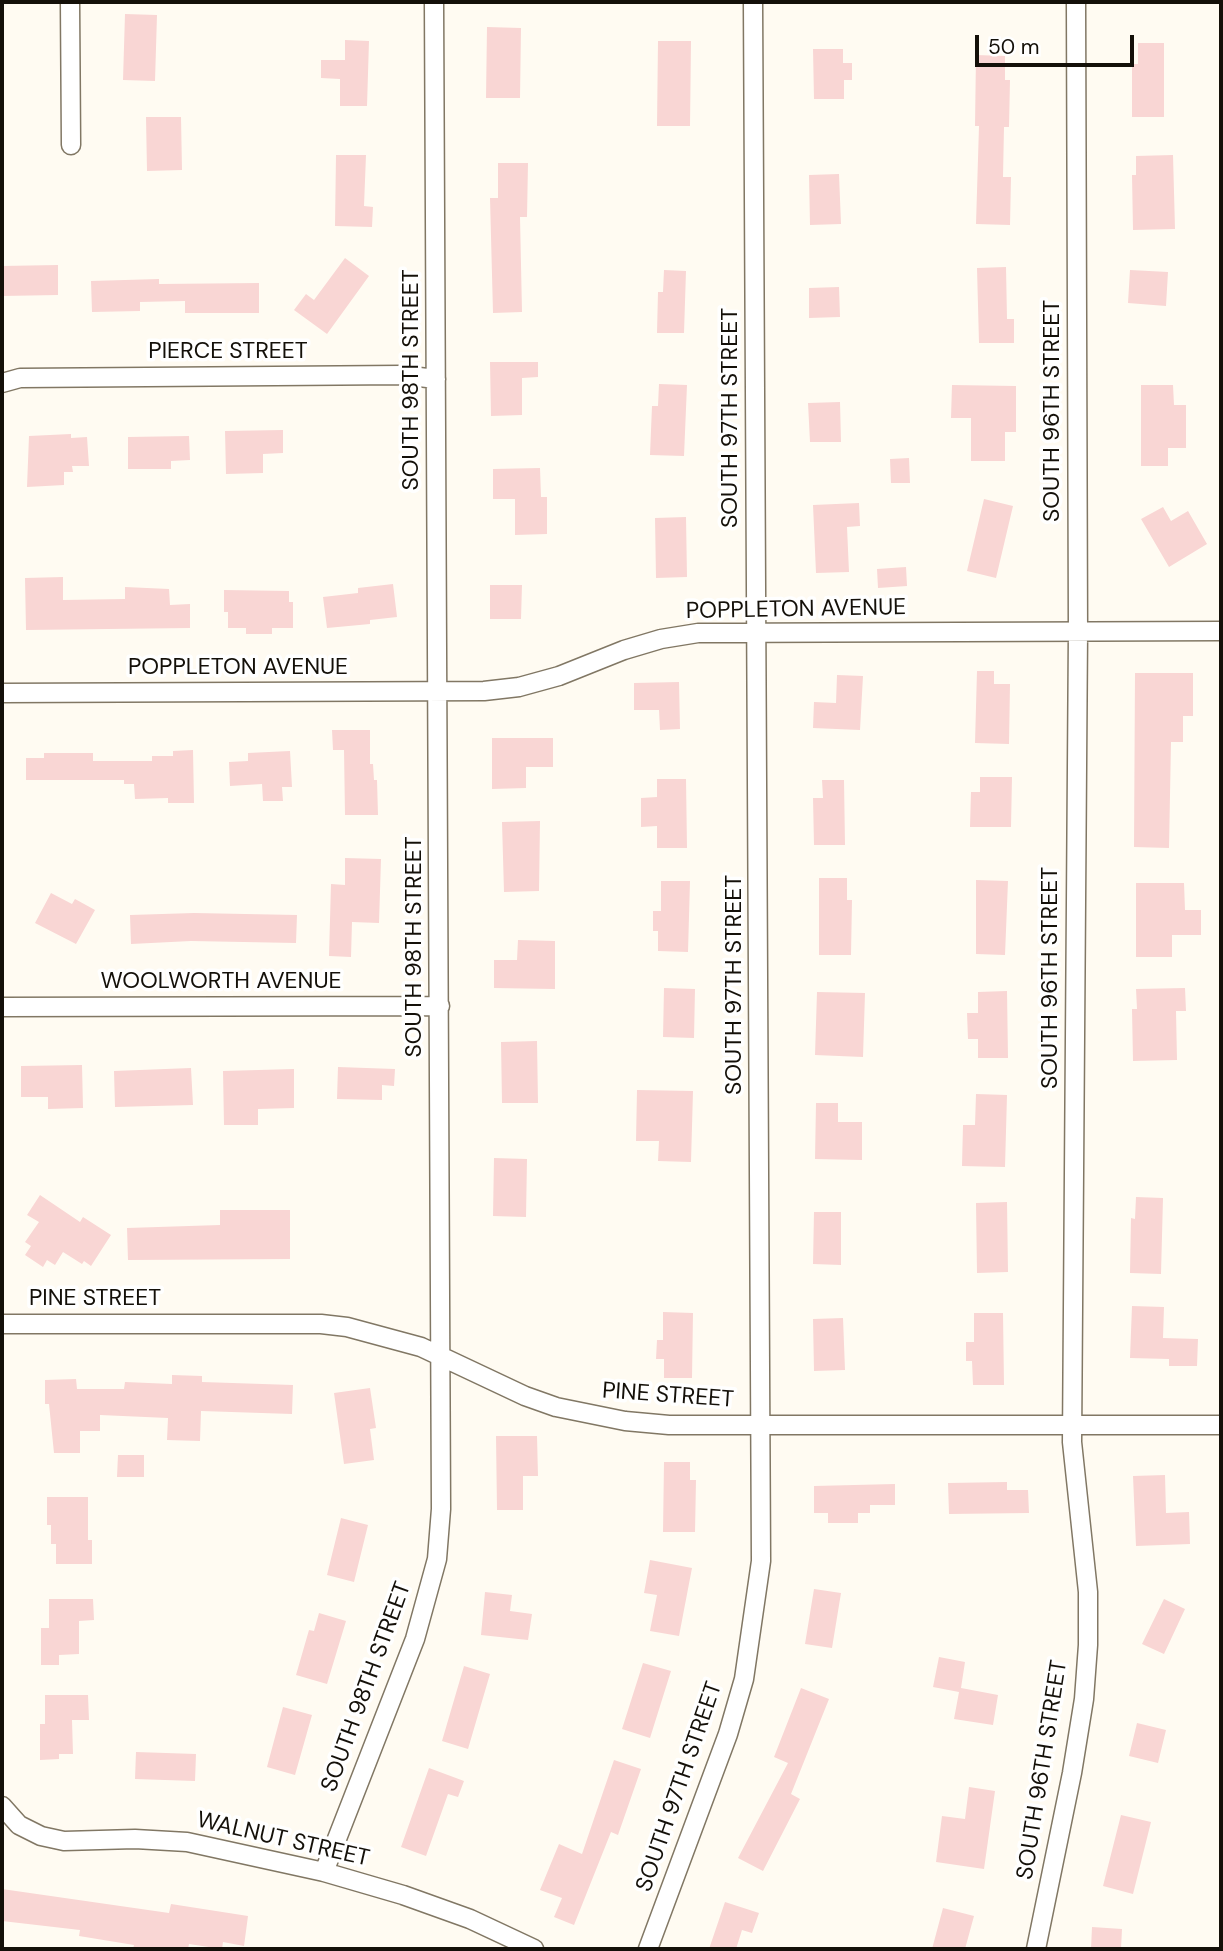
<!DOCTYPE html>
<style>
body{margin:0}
#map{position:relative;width:1223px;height:1951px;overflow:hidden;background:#fffbf2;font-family:"DM Sans",sans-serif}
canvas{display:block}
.frame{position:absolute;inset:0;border:4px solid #141009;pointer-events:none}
.scale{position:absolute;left:975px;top:35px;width:159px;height:32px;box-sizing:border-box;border:4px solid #141009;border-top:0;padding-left:9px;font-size:21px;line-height:24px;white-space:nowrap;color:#141009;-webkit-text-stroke:5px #fff;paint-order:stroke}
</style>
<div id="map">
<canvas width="1223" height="1951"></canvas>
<div class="frame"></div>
<div class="scale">50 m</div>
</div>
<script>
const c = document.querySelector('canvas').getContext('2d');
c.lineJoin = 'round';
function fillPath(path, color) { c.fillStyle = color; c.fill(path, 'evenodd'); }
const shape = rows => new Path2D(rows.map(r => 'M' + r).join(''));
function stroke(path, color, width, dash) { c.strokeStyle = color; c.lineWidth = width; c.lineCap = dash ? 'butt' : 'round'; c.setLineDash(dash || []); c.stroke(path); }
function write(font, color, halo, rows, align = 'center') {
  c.font = font + ' "DM Sans",sans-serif'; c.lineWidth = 7; c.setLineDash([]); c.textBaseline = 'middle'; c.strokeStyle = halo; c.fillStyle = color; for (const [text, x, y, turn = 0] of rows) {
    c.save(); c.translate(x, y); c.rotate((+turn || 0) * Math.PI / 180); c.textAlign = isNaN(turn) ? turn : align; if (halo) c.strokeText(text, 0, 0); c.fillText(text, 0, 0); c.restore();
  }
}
const building = shape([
 [125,14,157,15,155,81,123,80],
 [487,27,521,28,520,98,486,98],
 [345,40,369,41,367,106,340,106,340,79,321,78,321,60,345,60],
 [658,41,691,41,690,126,657,126],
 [1138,43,1164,43,1164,117,1132,117,1132,64,1138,64],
 [813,49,843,49,843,63,852,63,852,80,844,80,844,99,814,99],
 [976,55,1005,56,1005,80,1010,80,1009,127,1004,127,1003,177,1011,177,1010,225,976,224,979,126,975,126],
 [146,117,181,117,182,170,147,171],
 [336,155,366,155,364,206,373,207,372,227,335,226],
 [1173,155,1175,229,1133,230,1132,175,1136,175,1136,156],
 [498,163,528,163,527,217,520,217,522,312,493,313,490,198,498,198],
 [839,174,841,224,810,225,809,175],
 [345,258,369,276,327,334,294,310,306,294,314,300],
 [58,265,58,295,2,296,2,266],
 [1006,267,1007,319,1014,319,1014,343,979,343,977,268],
 [664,270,686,271,684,333,657,333,658,292,663,292],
 [1130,270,1168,272,1166,306,1128,303],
 [159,279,159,284,259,283,259,313,185,313,185,301,140,302,140,311,92,312,91,281],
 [839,287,840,317,809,318,809,288],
 [490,362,538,362,538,377,522,378,522,415,491,416],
 [659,384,687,385,684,456,650,455,652,406,658,406],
 [952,385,1016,386,1016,432,1005,432,1005,461,971,461,971,418,951,418],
 [1141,385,1173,385,1174,405,1186,405,1186,448,1168,448,1168,466,1141,466],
 [840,402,841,442,810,442,808,403],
 [283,430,283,453,263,454,263,473,226,474,225,431],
 [71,434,71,438,87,437,89,466,72,466,73,472,64,472,64,485,27,487,29,436],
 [189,436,190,460,171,461,171,469,128,469,128,437],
 [909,458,910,483,891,483,890,459],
 [540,468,541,497,547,497,547,534,515,535,515,499,493,499,493,469],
 [984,499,1013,506,996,578,967,571],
 [859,503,860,526,847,527,849,572,816,573,813,505],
 [1163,507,1171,521,1188,511,1207,544,1169,567,1141,519],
 [686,517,687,577,656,578,655,518],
 [906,567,907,586,878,588,877,569],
 [63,577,63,600,125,599,125,587,169,589,170,605,190,604,190,628,26,630,25,578],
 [393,584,397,617,370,620,370,624,327,628,323,597,358,593,358,588],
 [490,585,522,585,521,619,490,619],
 [224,590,289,591,289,602,293,602,293,628,272,628,272,634,246,634,246,628,228,628,228,612,224,612],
 [977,671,994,671,994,684,1010,684,1009,744,975,743],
 [1135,673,1193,673,1193,716,1183,716,1183,742,1171,742,1169,848,1134,847],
 [837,675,863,676,860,730,813,728,814,702,836,703],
 [679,682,680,729,660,730,659,710,634,710,634,683],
 [332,730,370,730,370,764,373,764,374,780,377,780,378,815,345,815,344,750,333,750],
 [492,738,553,738,553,767,526,767,526,788,492,789],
 [193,750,194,803,168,803,168,798,135,799,134,784,124,784,124,780,26,780,26,758,44,758,44,753,93,753,93,761,152,761,152,756,173,756,173,751],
 [290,751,292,787,282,787,283,801,263,801,262,784,230,786,229,762,248,761,248,753],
 [980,777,1012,777,1011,827,970,827,971,792,980,792],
 [657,779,686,779,687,848,657,848,657,826,641,827,641,798,657,797],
 [822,780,844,780,845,845,814,845,813,798,823,798],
 [540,821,539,891,504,892,502,822],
 [345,858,381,859,379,923,352,922,351,957,329,956,331,884,345,885],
 [819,878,847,878,847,900,852,900,851,955,819,955],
 [976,880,1008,881,1005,955,976,954],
 [661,881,690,881,688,952,658,951,658,931,653,931,653,911,661,911],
 [1136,883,1184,883,1185,910,1201,910,1201,935,1172,935,1172,957,1136,957],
 [51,893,72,904,75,899,95,910,76,944,35,923],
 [194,913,297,915,296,943,191,941,131,944,130,915],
 [518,940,555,941,555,989,494,988,494,960,517,960],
 [664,988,695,989,694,1038,663,1037],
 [1185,988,1186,1011,1176,1011,1177,1060,1133,1061,1132,1009,1137,1009,1136,989],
 [1007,991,1008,1058,978,1058,978,1039,968,1039,967,1013,978,1013,978,992],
 [817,992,865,993,863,1057,815,1055],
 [537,1041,538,1103,502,1103,501,1042],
 [82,1065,83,1108,48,1109,48,1097,21,1097,21,1066],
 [338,1067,395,1069,394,1086,382,1085,382,1100,337,1099],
 [191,1068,193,1105,115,1107,114,1071],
 [294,1069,294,1108,258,1109,258,1125,224,1125,223,1071],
 [637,1090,693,1091,691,1162,658,1161,659,1141,636,1141],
 [976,1094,1007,1095,1005,1167,962,1166,963,1125,975,1125],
 [816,1103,838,1103,838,1122,862,1122,862,1160,815,1159],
 [494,1158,527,1159,526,1217,493,1216],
 [40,1195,80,1222,83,1217,111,1235,91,1266,84,1261,82,1264,63,1252,55,1265,47,1260,43,1267,25,1255,31,1246,25,1242,39,1222,27,1215],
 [1136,1197,1163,1198,1161,1274,1130,1273,1131,1218,1135,1219],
 [1007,1202,1008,1272,977,1273,976,1203],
 [220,1210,290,1210,290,1259,128,1260,127,1228,220,1225],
 [814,1212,841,1212,841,1265,813,1264],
 [1132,1306,1164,1307,1163,1338,1198,1339,1197,1366,1169,1366,1169,1359,1130,1358],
 [663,1312,693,1313,692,1378,664,1378,664,1359,656,1359,657,1340,663,1340],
 [974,1313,1003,1313,1004,1385,973,1385,972,1361,966,1361,966,1342,974,1342],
 [843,1318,845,1370,814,1371,813,1319],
 [172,1375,202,1376,202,1382,293,1385,292,1414,201,1411,200,1441,167,1440,168,1418,100,1415,100,1431,80,1431,80,1453,54,1453,49,1404,45,1404,45,1380,76,1379,77,1389,124,1389,125,1382,172,1384],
 [370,1388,376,1428,370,1429,374,1460,344,1464,334,1393],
 [496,1436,537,1436,538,1476,523,1476,523,1510,497,1510],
 [118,1455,144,1455,144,1477,117,1477],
 [664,1462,690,1462,690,1480,696,1480,695,1532,663,1532],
 [1165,1475,1166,1513,1189,1512,1190,1544,1136,1546,1133,1476],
 [1007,1482,1007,1490,1028,1490,1029,1513,949,1514,948,1483],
 [895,1484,895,1505,870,1505,870,1513,858,1513,858,1523,828,1523,828,1513,814,1513,814,1486],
 [47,1497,88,1497,88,1540,92,1540,92,1564,56,1564,56,1544,51,1544,51,1525,47,1525],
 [341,1518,368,1525,354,1582,327,1575],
 [650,1560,692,1568,679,1636,650,1631,657,1595,644,1593],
 [814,1589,841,1593,832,1648,805,1644],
 [485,1592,512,1595,510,1611,532,1614,528,1640,481,1635],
 [49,1599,93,1599,94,1620,79,1621,79,1654,59,1655,59,1665,41,1665,41,1628,49,1628],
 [1164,1599,1185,1609,1164,1654,1142,1644],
 [319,1613,346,1621,327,1684,296,1675,309,1630,314,1631],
 [939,1657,965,1662,961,1688,998,1695,993,1725,954,1719,959,1692,933,1687],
 [643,1663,671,1671,650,1738,622,1729],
 [464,1666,490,1674,468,1749,442,1741],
 [801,1688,829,1699,791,1794,800,1799,763,1871,738,1858,788,1763,774,1757],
 [45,1695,88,1695,89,1720,72,1720,73,1754,59,1754,59,1759,40,1760,40,1724,45,1724],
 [283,1707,312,1715,295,1775,267,1767],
 [1137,1723,1166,1730,1158,1763,1129,1756],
 [136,1752,196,1754,195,1781,135,1779],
 [614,1760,641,1769,618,1835,611,1832,574,1925,554,1917,562,1898,540,1890,559,1844,582,1854],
 [429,1768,464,1781,458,1797,448,1794,426,1856,401,1847],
 [969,1787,995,1791,984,1869,936,1862,942,1816,965,1819],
 [1121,1815,1151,1822,1133,1894,1103,1886],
 [2,1889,169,1913,171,1904,248,1916,244,1946,223,1942,222,1949,189,1944,188,1949,133,1949,134,1945,79,1936,80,1930,2,1921],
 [725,1902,759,1913,752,1933,742,1930,736,1949,709,1949],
 [943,1908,974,1916,965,1949,932,1949],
 [1092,1927,1122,1929,1121,1949,1091,1949]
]);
const minor = shape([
 [70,2,71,145],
 [2,383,20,378,402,375,436,379],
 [2,693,484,691,519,687,559,676,624,650,661,639,698,633,1221,631],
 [2,1007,440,1006],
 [2,1324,321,1324,347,1327,421,1347,525,1396,556,1407,625,1421,669,1425,1221,1425],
 [2,1806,19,1825,41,1836,64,1841,135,1839,187,1842,324,1872,403,1895,470,1919,534,1949],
 [324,1872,415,1639,437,1559,441,1509,434,2],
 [648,1949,728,1734,744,1679,761,1561,753,2],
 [1036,1949,1072,1773,1084,1699,1088,1645,1088,1592,1072,1442,1078,631,1076,2]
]);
const streetNames = [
 ["PIERCE STREET",228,352],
 ["SOUTH 98TH STREET",412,380,-90],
 ["SOUTH 96TH STREET",1053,411,-90],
 ["SOUTH 97TH STREET",731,418,-90],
 ["POPPLETON AVENUE",796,610,-1],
 ["POPPLETON AVENUE",238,668],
 ["SOUTH 98TH STREET",415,947,-90],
 ["SOUTH 96TH STREET",1051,978,-90],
 ["WOOLWORTH AVENUE",221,982],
 ["SOUTH 97TH STREET",735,985,-90],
 ["PINE STREET",95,1299],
 ["PINE STREET",668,1396,4],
 ["SOUTH 98TH STREET",367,1687,-70],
 ["SOUTH 96TH STREET",1043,1770,-81],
 ["SOUTH 97TH STREET",680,1787,-71],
 ["WALNUT STREET",283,1840,13]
];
fillPath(building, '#f9d6d4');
stroke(minor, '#817764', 21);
stroke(minor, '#fff', 18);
write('23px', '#141009', '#fff', streetNames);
</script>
